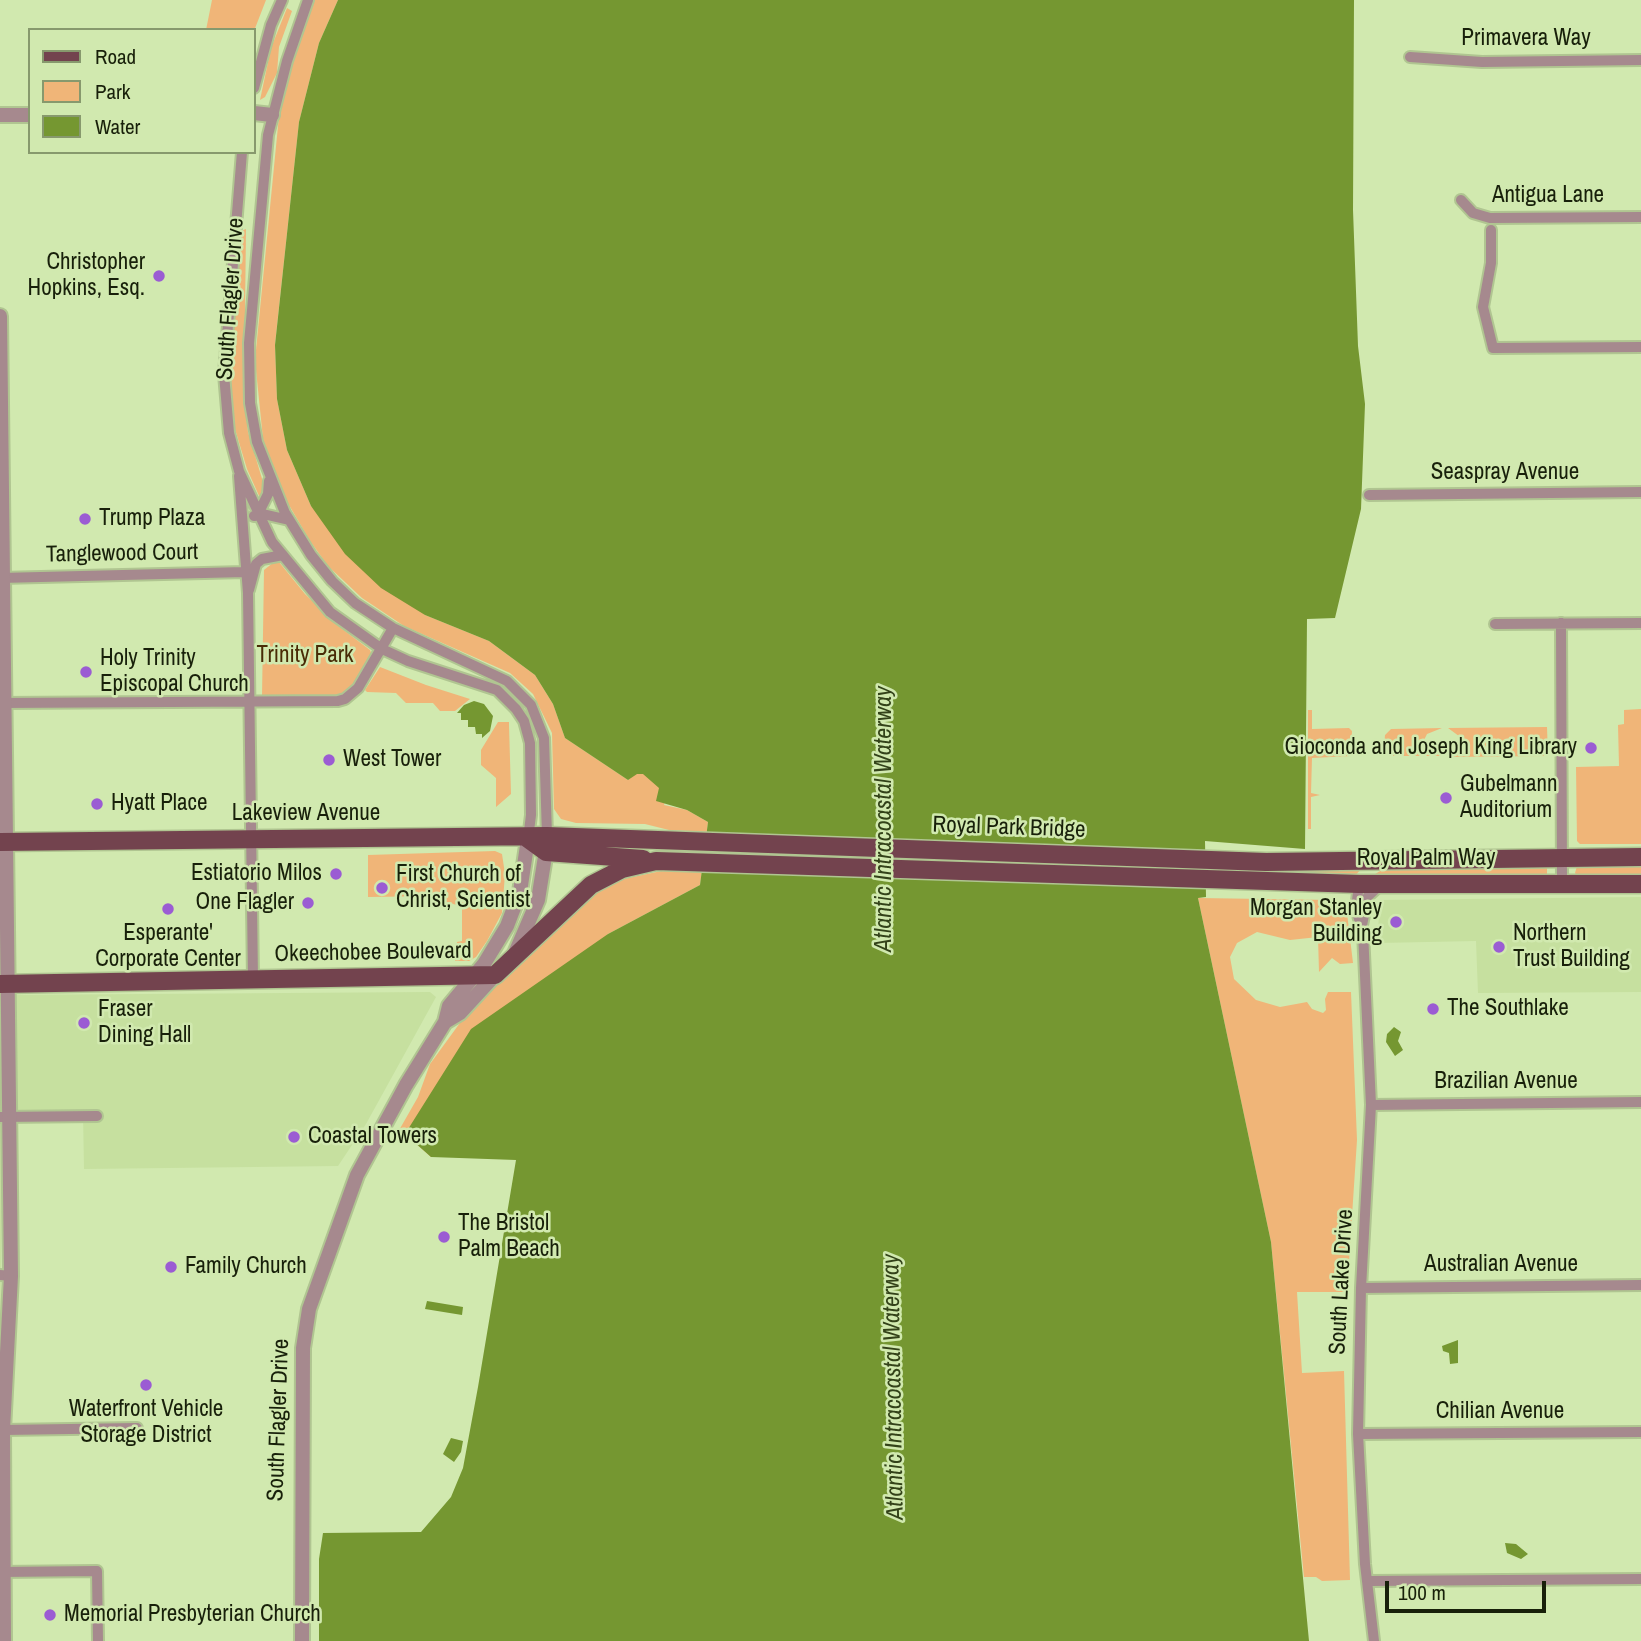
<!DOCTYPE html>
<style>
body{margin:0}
#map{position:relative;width:1641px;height:1641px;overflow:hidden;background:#d1e9af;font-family:"Archivo Narrow",sans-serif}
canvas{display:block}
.legend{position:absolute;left:28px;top:28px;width:228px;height:126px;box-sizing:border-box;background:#d1e9af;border:2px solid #87996d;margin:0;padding:9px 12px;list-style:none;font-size:21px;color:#18200a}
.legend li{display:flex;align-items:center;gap:14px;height:35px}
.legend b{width:35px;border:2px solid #87996d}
.scale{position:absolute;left:1385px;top:1581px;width:161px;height:32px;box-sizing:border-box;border:4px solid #18200a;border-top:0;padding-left:9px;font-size:21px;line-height:24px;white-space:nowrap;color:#18200a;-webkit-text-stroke:5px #d1e9af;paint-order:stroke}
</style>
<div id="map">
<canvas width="1641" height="1641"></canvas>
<ul class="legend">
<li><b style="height:9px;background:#73434e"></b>Road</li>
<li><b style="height:19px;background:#f0b578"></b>Park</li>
<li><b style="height:19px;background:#759731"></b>Water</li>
</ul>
<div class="scale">100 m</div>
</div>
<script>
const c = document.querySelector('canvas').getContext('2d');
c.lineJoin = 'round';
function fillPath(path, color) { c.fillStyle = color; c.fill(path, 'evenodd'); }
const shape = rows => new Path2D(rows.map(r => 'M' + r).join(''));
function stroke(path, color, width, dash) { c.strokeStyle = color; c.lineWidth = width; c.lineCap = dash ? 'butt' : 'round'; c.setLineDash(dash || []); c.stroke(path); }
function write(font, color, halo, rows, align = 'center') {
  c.font = font + ' "Archivo Narrow",sans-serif'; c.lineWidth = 5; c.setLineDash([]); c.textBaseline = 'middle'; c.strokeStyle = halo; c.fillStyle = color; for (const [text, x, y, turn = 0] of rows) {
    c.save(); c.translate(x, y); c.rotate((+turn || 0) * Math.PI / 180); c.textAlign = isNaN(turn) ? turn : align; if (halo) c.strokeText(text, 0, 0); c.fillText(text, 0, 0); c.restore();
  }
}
const built = shape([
 [1641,897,1641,992,1478,993,1476,941,1378,943,1379,900],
 [430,992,436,997,366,1124,338,1166,84,1169,83,1112,17,1114,2,1125,0,1385,0,995]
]);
const green = shape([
 [212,0,266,0,254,31,206,30],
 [315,0,338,0,319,43,299,122,275,344,277,399,287,450,311,506,425,615,489,641,535,675,553,704,565,738,628,780,641,764,670,785,664,805,687,810,708,822,700,885,608,934,431,1157,405,1134,398,1132,418,1097,430,1064,465,1016,559,925,602,889,619,880,666,870,691,858,692,848,689,831,669,830,645,824,576,823,561,819,554,809,552,733,533,694,510,673,404,626,362,598,328,566,310,541,282,493,263,439,255,360,279,116,296,48],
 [287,8,292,11,279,47,277,73,265,97,260,100,271,48],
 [246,229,244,396,248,432,263,482,263,498,260,498,247,469,235,429,231,388,236,285,241,231],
 [274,562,279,562,305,594,337,625,370,650,372,655,354,686,346,693,336,696,262,697,264,570],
 [380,667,426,685,470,699,455,711,440,711,433,703,406,703,396,693,367,692,365,690],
 [1641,709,1641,844,1580,844,1577,841,1576,767,1619,766,1618,725,1624,724,1624,710],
 [1308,710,1312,710,1312,729,1349,728,1352,731,1351,756,1312,758,1311,793,1320,795,1311,797,1311,829,1308,829],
 [498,722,509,722,509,725,511,794,496,807,496,778,481,765,481,750],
 [1547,727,1548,756,1448,757,1449,753,1456,752,1467,742,1448,728],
 [1442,728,1427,734,1422,744,1434,751,1443,752,1442,756,1392,756,1384,747,1385,735,1391,729],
 [495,851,502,854,505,874,502,913,487,941,476,957,469,961,455,961,457,942,462,941,462,906,444,902,439,896,368,897,368,855],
 [1641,863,1641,877,1578,877,1575,873,1577,866],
 [1547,866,1547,877,1372,876,1385,868],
 [1221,867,1361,869,1354,877,1221,873],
 [1198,898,1333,900,1347,913,1353,963,1340,964,1332,958,1319,972,1318,937,1290,940,1257,932,1237,943,1230,957,1234,979,1256,1000,1280,1007,1307,1002,1312,1009,1323,1013,1326,1010,1325,999,1328,992,1351,992,1357,1140,1347,1292,1297,1292,1302,1373,1344,1371,1350,1580,1322,1581,1316,1577,1304,1577,1271,1242]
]);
const water = shape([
 [338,0,1354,0,1353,210,1358,346,1365,404,1361,509,1335,618,1307,619,1305,849,1205,841,1206,897,1198,898,1271,1242,1309,1641,319,1641,319,1559,323,1533,421,1532,451,1497,463,1468,478,1387,516,1160,431,1157,405,1134,471,1029,608,934,700,885,708,822,687,810,656,801,659,788,643,774,637,774,628,780,565,738,553,704,535,675,489,641,425,615,381,588,345,554,311,506,287,450,277,399,275,345,299,122,319,43],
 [474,701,484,704,493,716,490,731,482,738,482,734,476,734,475,727,468,727,468,720,461,720,461,713,457,713,464,705],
 [1394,1027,1401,1032,1398,1041,1403,1050,1395,1056,1386,1042,1387,1034],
 [427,1301,463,1307,462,1315,425,1309],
 [1458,1340,1458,1363,1450,1364,1449,1353,1443,1351,1442,1346],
 [451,1438,463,1441,461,1452,454,1462,443,1454],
 [1505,1543,1516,1544,1528,1554,1521,1559,1507,1553]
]);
const minor = shape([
 [308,0,287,61,268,135,249,343,250,403,257,442,285,513,311,555,332,581,355,603,393,628,507,681,531,705,544,738,547,836],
 [1410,57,1482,62,1641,60],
 [254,88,271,25,282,0],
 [242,152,224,374,229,433,239,471,272,542,330,612,382,649,408,661,497,690,516,709,524,721,530,743,531,815,528,839],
 [1461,200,1473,213,1490,218,1641,217],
 [1491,230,1491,263,1483,307,1493,348,1641,347],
 [239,476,248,593,253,980],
 [1369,495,1641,492],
 [258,514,268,494,269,481],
 [254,516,263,514,289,520],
 [0,578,245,572],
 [249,590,256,564,262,559,283,555],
 [1561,623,1562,884],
 [1495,624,1641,623],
 [0,703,338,701,345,699,358,688,393,628],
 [1359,884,1356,909,1363,932,1371,1105,1361,1288,1358,1434,1365,1564,1374,1641],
 [1362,925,1368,896,1380,885],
 [1371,1105,1641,1102],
 [0,1117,97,1116],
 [0,1275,11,1276],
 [1361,1288,1641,1285],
 [3,1430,137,1428],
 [1358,1434,1641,1432],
 [0,1572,97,1571,98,1641],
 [1370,1581,1641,1579]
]);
const tertiary = shape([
 [254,113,272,115],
 [0,115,30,115],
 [0,316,11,1276,3,1430,4,1641],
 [516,951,538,900,547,844],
 [445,1022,460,1013,495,975],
 [302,1641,303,1348,309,1309,357,1175,406,1085,445,1022,449,1006,484,964,507,926,520,892,528,839]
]);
const primary = shape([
 [528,839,546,852,643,859],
 [0,842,547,836,1266,862,1641,857],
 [0,984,495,975,591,885,622,869,656,861,1359,884,1641,884]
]);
const markers = [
 [159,276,7,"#9b5cd3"],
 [85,519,7,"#9b5cd3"],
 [86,672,7,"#9b5cd3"],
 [1591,748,7,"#9b5cd3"],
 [329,760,7,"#9b5cd3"],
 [1446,798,7,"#9b5cd3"],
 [97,804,7,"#9b5cd3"],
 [336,874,7,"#9b5cd3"],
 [382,888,7,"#9b5cd3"],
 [308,903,7,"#9b5cd3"],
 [168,909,7,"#9b5cd3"],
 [1396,922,7,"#9b5cd3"],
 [1499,947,7,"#9b5cd3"],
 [1433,1009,7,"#9b5cd3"],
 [84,1023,7,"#9b5cd3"],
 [294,1137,7,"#9b5cd3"],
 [444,1237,7,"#9b5cd3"],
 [171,1267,7,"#9b5cd3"],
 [146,1385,7,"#9b5cd3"],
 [50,1615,7,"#9b5cd3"]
];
const streetNames = [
 ["Primavera Way",1526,39],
 ["Antigua Lane",1548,196],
 ["South Flagler Drive",231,299,-86],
 ["Seaspray Avenue",1505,473],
 ["Tanglewood Court",122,554,-1],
 ["Lakeview Avenue",306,814],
 ["Royal Park Bridge",1009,828,2],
 ["Royal Palm Way",1426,859],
 ["Okeechobee Boulevard",373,953,-1],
 ["Brazilian Avenue",1506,1082],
 ["Australian Avenue",1501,1265],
 ["South Lake Drive",1342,1282,-87],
 ["Chilian Avenue",1500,1412],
 ["South Flagler Drive",279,1420,-88]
];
const poiNames = [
 ["Christopher",145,263,"right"],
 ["Hopkins, Esq.",145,289,"right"],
 ["Trump Plaza",99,519],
 ["Holy Trinity",100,659],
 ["Episcopal Church",100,685],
 ["Gioconda and Joseph King Library",1577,748,"right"],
 ["West Tower",343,760],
 ["Gubelmann",1460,785],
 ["Auditorium",1460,811],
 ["Hyatt Place",111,804],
 ["Estiatorio Milos",322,874,"right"],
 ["First Church of",396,875],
 ["Christ, Scientist",396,901],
 ["One Flagler",294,903,"right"],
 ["Morgan Stanley",1382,909,"right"],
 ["Building",1382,935,"right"],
 ["Esperante'",168,934,"center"],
 ["Corporate Center",168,960,"center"],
 ["Northern",1513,934],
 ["Trust Building",1513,960],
 ["The Southlake",1447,1009],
 ["Fraser",98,1010],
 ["Dining Hall",98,1036],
 ["Coastal Towers",308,1137],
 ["The Bristol",458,1224],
 ["Palm Beach",458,1250],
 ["Family Church",185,1267],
 ["Waterfront Vehicle",146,1410,"center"],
 ["Storage District",146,1436,"center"],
 ["Memorial Presbyterian Church",64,1615]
];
const parkNames = [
 ["Trinity Park",305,656]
];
const waterNames = [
 ["Atlantic Intracoastal Waterway",885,819,-90],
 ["Atlantic Intracoastal Waterway",894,1387,-91]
];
fillPath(built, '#c6e09f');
fillPath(green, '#f0b578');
fillPath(water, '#759731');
stroke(minor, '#b0c591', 14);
stroke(tertiary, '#b0c591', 18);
stroke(primary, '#b0c591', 21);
stroke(minor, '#a6898e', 10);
stroke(tertiary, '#a6898e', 14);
stroke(primary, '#73434e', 18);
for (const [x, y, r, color] of markers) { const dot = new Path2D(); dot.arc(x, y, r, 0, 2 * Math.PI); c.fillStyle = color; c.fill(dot); stroke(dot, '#d1e9af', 2.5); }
write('23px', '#18200a', '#d1e9af', streetNames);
write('23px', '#18200a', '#d1e9af', poiNames, 'left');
write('23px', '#492b06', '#d1e9af', parkNames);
write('italic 24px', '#334219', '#d1e9af', waterNames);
</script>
